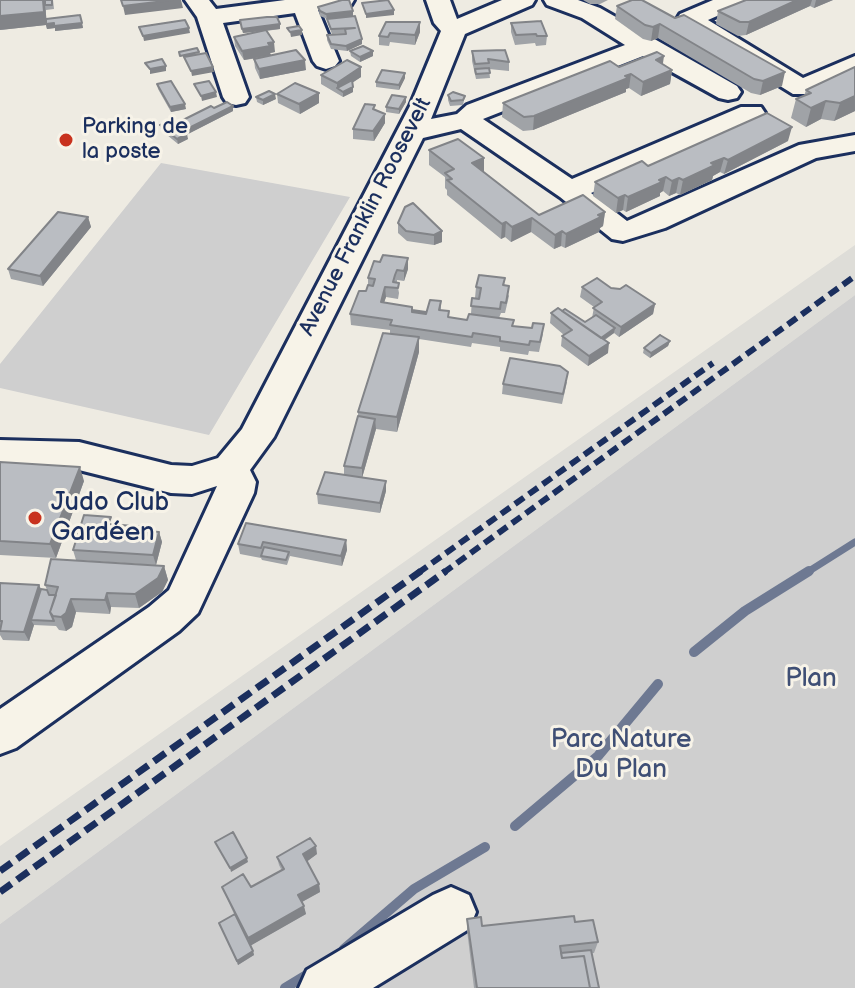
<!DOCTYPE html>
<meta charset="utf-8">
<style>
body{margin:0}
canvas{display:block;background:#eeebe2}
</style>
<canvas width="855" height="988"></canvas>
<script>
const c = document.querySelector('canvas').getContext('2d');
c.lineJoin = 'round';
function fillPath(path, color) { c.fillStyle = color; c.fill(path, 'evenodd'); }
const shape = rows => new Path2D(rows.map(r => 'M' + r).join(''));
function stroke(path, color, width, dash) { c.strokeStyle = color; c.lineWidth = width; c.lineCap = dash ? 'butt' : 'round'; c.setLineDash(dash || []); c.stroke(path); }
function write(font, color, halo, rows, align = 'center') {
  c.font = font + ' "Balsamiq Sans",sans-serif'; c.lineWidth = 6; c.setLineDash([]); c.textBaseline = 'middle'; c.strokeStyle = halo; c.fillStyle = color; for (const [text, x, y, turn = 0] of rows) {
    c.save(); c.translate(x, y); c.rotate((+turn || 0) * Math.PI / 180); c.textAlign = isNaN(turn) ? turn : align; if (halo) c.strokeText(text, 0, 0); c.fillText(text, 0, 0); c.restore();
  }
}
const built = shape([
 [855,245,855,295,0,924,0,846]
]);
const green = shape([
 [161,163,350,197,209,435,0,388,0,364],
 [855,295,855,988,0,988,0,924]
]);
const streamFar1 = shape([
 [806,573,855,542]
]);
const stream = shape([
 [694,652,745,611,809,571],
 [515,826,598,756,658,684],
 [344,949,414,889,485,847],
 [285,988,313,971]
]);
const minor = shape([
 [185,0,209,0,216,9,285,0,354,0,351,5,318,10,339,61,335,66,326,69,317,66,313,61,295,13,223,23,249,97,245,103,236,105,227,103,223,97,197,17,185,0],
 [426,0,450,0,457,19,502,0,535,0,532,5,465,34,431,119,457,114,467,105,625,45,582,18,547,5,544,0,578,0,600,8,737,86,741,92,737,98,728,100,719,98,643,56,483,119,572,179,741,107,761,107,765,113,761,119,591,193,627,221,799,145,855,135,855,151,816,158,665,228,623,241,612,239,560,197,461,129,423,138,274,437,250,470,256,482,254,493,198,613,179,631,16,748,0,754,0,709,149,607,169,590,217,486,192,494,171,493,79,470,0,468,0,440,79,442,171,465,192,466,218,458,242,429,410,106,441,31,434,23,426,0],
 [713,0,745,0,742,5,708,20,803,78,855,56,855,74,811,94,793,94,680,24,677,19,680,14,713,0],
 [451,887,469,895,476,912,469,929,373,988,299,988,307,970,433,895,451,887]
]);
const railFar1 = shape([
 [418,573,713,363],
 [443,573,855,276]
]);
const rail = shape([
 [0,871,421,571],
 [0,892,446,571]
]);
const wall = shape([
 [53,0,54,9,46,10,46,9,46,19,80,15,83,28,55,31,55,28,47,29,46,25,0,30],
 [583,0,608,0,600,4,590,4],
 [632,0,782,86,760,95,751,93,658,38,651,41,643,39,615,19,617,6],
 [746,0,833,0,814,8,810,6,746,35,738,36,716,24,718,11],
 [318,7,353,11,353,16,327,19,320,16],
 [355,16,362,44,347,51,331,49,327,40,327,35,345,33,332,34,328,24,327,19],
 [240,20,280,24,280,29,266,31,275,52,270,53,271,55,306,70,260,79,255,68,254,59,259,58,244,60,235,46,234,37,262,31,243,33],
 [420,22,420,32,415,45,390,42,389,46,379,45,379,36],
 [511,23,547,36,546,45,536,46,535,43,515,45,511,32],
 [350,51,373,56,360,62,351,56],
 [472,51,509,62,509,71,489,69,490,78,476,79,472,61],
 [663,64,672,70,670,84,641,96,629,88,626,89,626,92,533,130,523,131,502,117,503,103,619,67],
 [855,67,855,111,834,121,821,119,806,127,791,118,796,99,804,96,806,90],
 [321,75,361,77,352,83,353,92,343,97,321,84],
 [405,78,399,90,376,87,376,82],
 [157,84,186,109,171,112,158,89],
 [277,94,319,103,300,114,278,103],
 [448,95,465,96,463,105,450,106,448,100],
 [256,97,276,99,263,105,257,102],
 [406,97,406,102,399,114,386,112,386,107],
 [233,106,233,111,188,134,180,127,179,122,214,108],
 [375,109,385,123,374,141,353,139,353,129],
 [160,125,188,139,178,144,161,130],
 [788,141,724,174,720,172,713,176,712,180,680,195,676,193,669,196,663,191,660,193,660,196,626,212,623,210,616,213,593,196,595,182,648,166],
 [429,150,484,158,484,172,539,215,605,212,603,226,600,228,599,232,565,248,561,246,554,249,531,232,511,242,505,237,501,239,447,195,447,190,445,188,445,177,429,165],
 [88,217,91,227,43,286,11,279,8,269],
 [398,223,442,231,442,242,434,245,407,241,398,233],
 [408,258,408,269,404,281,397,280,397,282,399,293,398,299,386,297,384,302,412,312,426,312,441,301,441,310,449,317,467,320,471,314,472,298,479,299,475,298,476,287,505,278,504,286,509,296,505,313,501,313,499,318,514,320,513,326,543,334,539,352,529,351,528,355,500,351,500,347,472,343,471,347,419,339,419,352,397,432,376,429,362,478,386,481,386,491,380,513,318,504,317,494,344,475,344,466,358,416,358,412,390,334,390,330,351,325,350,314,366,291,368,285,368,278,380,262],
 [582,287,611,288,655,304,653,314,619,337,614,333,605,340,608,353,588,366,561,346,562,336,564,335,550,323,551,313,562,311,585,322,592,318,594,307,580,297],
 [670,341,668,346,650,358,643,353,644,348],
 [567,382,562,404,502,394,503,384],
 [0,462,84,481,56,558,0,555],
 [246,523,346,540,347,550,342,566,290,556,287,565,262,560,261,558,240,554,238,544],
 [113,525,159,532,162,542,156,565,76,560,73,550],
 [164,566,168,580,162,592,139,608,111,607,110,614,76,612,72,627,66,631,59,630,56,626,34,625,29,641,3,640,0,635,0,583,39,585,41,589,47,590,45,585],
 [317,854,307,861,319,884,320,892,302,902,306,914,251,945,254,955,238,965,219,923,234,914,222,887,251,887,282,871,279,865,277,857],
 [467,919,482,926,575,922,598,942,594,953,592,953,599,988,474,988,467,930]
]);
const shadedWall = shape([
 [43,0,50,0,45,5,47,24,82,23,83,28,55,31,55,28,47,29,46,25,0,30,0,16],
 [173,0,181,0,183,8,125,15,123,6],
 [797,0,812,0,810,6,746,35,749,22],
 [816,0,833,0,814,8],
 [394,10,394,15,366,18,366,14],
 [353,11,353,16,327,19,326,14],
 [420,22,420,32,415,45,415,35],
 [280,24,280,29,243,33,242,29],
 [660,24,658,38,651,41,653,27],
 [189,28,190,33,144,41,143,36],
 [302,30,302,35,291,37,290,32],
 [362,39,362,44,347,51,346,46],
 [274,42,275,52,270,53,271,55,244,60,242,51],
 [373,51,373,56,360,62,360,57],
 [664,56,662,70,656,60],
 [305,60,306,70,260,79,259,69],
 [166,66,166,71,150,74,150,69],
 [213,67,214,72,192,76,191,71],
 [361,67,361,77,341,90,337,88,337,83],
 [672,70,670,84,641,96,643,82],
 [785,72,782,86,760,95,763,81],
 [405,73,405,78,399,90,399,85],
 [631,74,629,88,626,89,626,92,533,130,534,116],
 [353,87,353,92,343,97,343,92],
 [216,92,217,97,202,101,201,96],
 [319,93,319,103,300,114,299,104],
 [275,94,276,99,263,105,263,100],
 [855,96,855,111,834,121,840,103],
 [406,97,406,102,399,114,399,109],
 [826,101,821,119,806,127,811,108],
 [185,104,186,109,171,112,170,107],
 [233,106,233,111,188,134,187,129],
 [385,114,385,123,374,141,373,131],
 [792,127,788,141,724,174,728,160],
 [187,134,188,139,178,144,177,139],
 [484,158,484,172,472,163],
 [724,158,720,172,713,176,712,180,680,195,683,180,711,163],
 [666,177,663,191,660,193,660,196,626,212,628,197],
 [679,178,676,193,669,196,672,181],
 [625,195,623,210,616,213,618,198],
 [605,212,603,226,600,228,599,232,565,248,566,234],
 [88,217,91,227,43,286,40,276],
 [532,218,531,232,511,242,512,227],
 [506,222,505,237,501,239,502,224],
 [442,231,442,242,434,245,434,235],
 [562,231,561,246,554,249,555,235],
 [408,258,408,269,404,281,404,271],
 [385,287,386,297,381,312,381,302],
 [655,304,653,314,619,337,621,327],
 [615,328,614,333,596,345,597,340],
 [419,337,419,352,397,432,397,417],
 [670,341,668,346,650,358,651,353],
 [609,343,608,353,588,366,589,356],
 [375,419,376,429,362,478,362,468],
 [80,467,84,481,56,558,50,544],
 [386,481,386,491,380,513,380,503],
 [159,532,162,542,156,565,153,555],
 [346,540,347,550,342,566,341,556],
 [164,566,168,580,162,592,139,608,135,594],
 [39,585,43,594,31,620,34,625,29,641,24,632],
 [107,593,111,607,110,614,105,600],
 [71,599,76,612,72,627,66,631,61,617],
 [316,846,317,854,305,863,303,854],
 [247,858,248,862,231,872,230,868],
 [319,884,320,892,300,903,298,895],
 [304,906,306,914,250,946,248,938],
 [253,951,254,955,238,965,237,961]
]);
const building = shape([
 [0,0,43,0,44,12,0,16,0,0],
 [45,0,52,0,52,5,45,5,45,0],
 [121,0,173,0,123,6,121,0],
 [342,0,349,0,353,11,326,14,320,11,318,7,342,0],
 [388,0,394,10,366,14,362,3,388,0],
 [632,0,642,0,675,18,684,15,785,72,763,81,754,79,660,24,653,27,645,25,617,6,632,0],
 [746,0,797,0,749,22,740,22,718,11,746,0],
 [80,15,82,23,54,26,54,23,46,24,46,19,80,15],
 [355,16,362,39,346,46,331,44,327,35,346,34,345,29,355,28,331,29,327,19,355,16],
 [267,17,277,17,280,24,242,29,240,20,267,17],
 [185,20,189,28,143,36,139,27,185,20],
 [541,21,547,36,537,36,536,34,516,35,511,23,541,21],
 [386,22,420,22,415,35,390,33,388,37,379,36,386,22],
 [299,26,302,30,290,32,287,28,299,26],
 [266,30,274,42,268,43,270,46,242,51,234,37,266,30],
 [363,46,373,51,360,57,350,51,363,46],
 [197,48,199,52,180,56,179,52,197,48],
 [296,50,305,60,259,69,254,59,296,50],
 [505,50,509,62,488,59,489,63,475,64,472,51,505,50],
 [657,52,664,56,656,60,672,70,643,82,631,74,625,76,628,78,534,116,524,117,503,103,610,61,619,67,657,52],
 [206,53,213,67,191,71,184,57,206,53],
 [162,59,166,66,150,69,145,63,162,59],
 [347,60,361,67,337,83,321,75,347,60],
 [855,67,855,96,840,103,826,101,811,108,796,99,811,93,806,90,855,67],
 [489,68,490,73,476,74,475,69,489,68],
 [382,70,405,73,399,85,376,82,382,70],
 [352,80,353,87,343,92,337,88,352,80],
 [171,81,185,104,170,107,157,84,171,81],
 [209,81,216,92,201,96,194,84,209,81],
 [295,83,319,93,299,104,277,94,295,83],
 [269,91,275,94,263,100,256,97,269,91],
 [453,92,465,96,463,100,451,101,448,95,453,92],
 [392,95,406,97,399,109,386,107,392,95],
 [227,102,233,106,187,129,179,122,211,106,214,108,227,102],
 [365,104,375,105,373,109,385,114,373,131,353,129,365,104],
 [767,113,792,127,728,160,724,158,711,163,715,165,683,180,679,178,672,181,666,177,659,180,662,182,628,197,625,195,618,198,595,182,642,161,648,166,767,113],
 [171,122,187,134,177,139,160,125,171,122],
 [458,139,484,158,472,163,539,215,583,195,605,212,598,215,601,217,566,234,562,231,555,235,532,218,512,227,506,222,502,224,447,180,452,179,445,173,454,169,429,150,458,139],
 [413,203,442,231,434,235,406,231,398,223,405,207,413,203],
 [58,212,88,217,40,276,8,269,58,212],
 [383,255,408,258,404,271,397,270,395,275,393,282,399,283,398,288,385,287,381,302,412,307,412,312,426,314,430,300,441,301,439,310,449,311,448,317,467,320,469,314,514,320,512,326,532,328,533,323,544,324,540,342,530,341,529,345,500,341,500,337,473,333,472,337,390,325,392,320,350,314,359,291,366,291,368,285,373,286,375,279,368,278,374,261,380,262,383,255],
 [479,275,505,278,503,285,509,286,506,303,501,302,500,309,471,306,472,298,479,299,481,288,476,287,479,275],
 [597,278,611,288,620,289,626,285,655,304,621,327,593,308,602,302,582,287,597,278],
 [558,308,609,343,589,356,562,336,572,330,551,313,558,308],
 [565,309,585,322,596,315,615,328,601,338,562,311,565,309],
 [412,310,426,312,426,314,412,312,412,310],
 [383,333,419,337,397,417,358,412,383,333],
 [660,335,670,341,651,353,644,348,660,335],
 [510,358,560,366,568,372,563,394,503,384,510,358],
 [358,416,375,419,362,468,344,466,358,416],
 [0,462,80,467,50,544,0,541,0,462],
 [325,472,386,481,380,503,317,494,325,472],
 [84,515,111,517,108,524,147,527,146,531,159,532,153,555,73,550,84,515],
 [246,523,346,540,341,556,263,542,261,548,238,544,246,523],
 [264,547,289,552,286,560,261,556,264,547],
 [51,559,164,566,158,578,135,594,107,593,105,600,71,599,66,613,61,617,53,616,50,612,58,587,45,585,51,559],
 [0,583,39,585,24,632,0,631,2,621,0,621,0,583],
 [41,589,47,590,49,595,56,595,50,612,54,621,31,620,41,589],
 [233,832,247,858,230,868,215,842,233,832],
 [310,838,316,846,303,854,319,884,298,895,304,906,248,938,222,887,243,874,251,887,284,869,277,857,310,838],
 [235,914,253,951,237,961,219,923,235,914],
 [574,916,575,922,593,920,598,942,560,946,562,958,584,956,590,988,477,988,467,919,481,917,482,926,574,916],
 [591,950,599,988,590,988,584,956,562,958,561,953,591,950]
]);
const markers = [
 [66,140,8,"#c8321e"],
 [35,518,8,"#c8321e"]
];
const farPoinames = [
 ["Parking de",82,127],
 ["la poste",82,152]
];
const farStreetnames = [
 ["Avenue Franklin Roosevelt",366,217,-63]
];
const poiNames = [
 ["Judo Club",51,503],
 ["Gardéen",51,533]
];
const parkNames = [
 ["Plan",811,679],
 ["Parc Nature",621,740],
 ["Du Plan",621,770]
];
fillPath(built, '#deddd8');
fillPath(green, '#cfcfcf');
stroke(streamFar1, '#6e7992', 7);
stroke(stream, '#6e7992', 10);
stroke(minor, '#1b2f5e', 6);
fillPath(minor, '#f7f3e8');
stroke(railFar1, '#1b2f5e', 6, [11, 6]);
stroke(rail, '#1b2f5e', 7, [14, 7]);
fillPath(wall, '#a0a3a7');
fillPath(shadedWall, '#828488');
fillPath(building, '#babdc2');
stroke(building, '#828488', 2);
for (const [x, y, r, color] of markers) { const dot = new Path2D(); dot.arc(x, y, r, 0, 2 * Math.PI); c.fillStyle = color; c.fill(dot); stroke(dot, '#f7f3e8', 3); }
write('22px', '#1b2f5e', '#f7f3e8', farPoinames, 'left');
write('22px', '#1b2f5e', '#f7f3e8', farStreetnames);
write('26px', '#1b2f5e', '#f7f3e8', poiNames, 'left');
write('26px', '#3f4f75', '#f7f3e8', parkNames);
</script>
